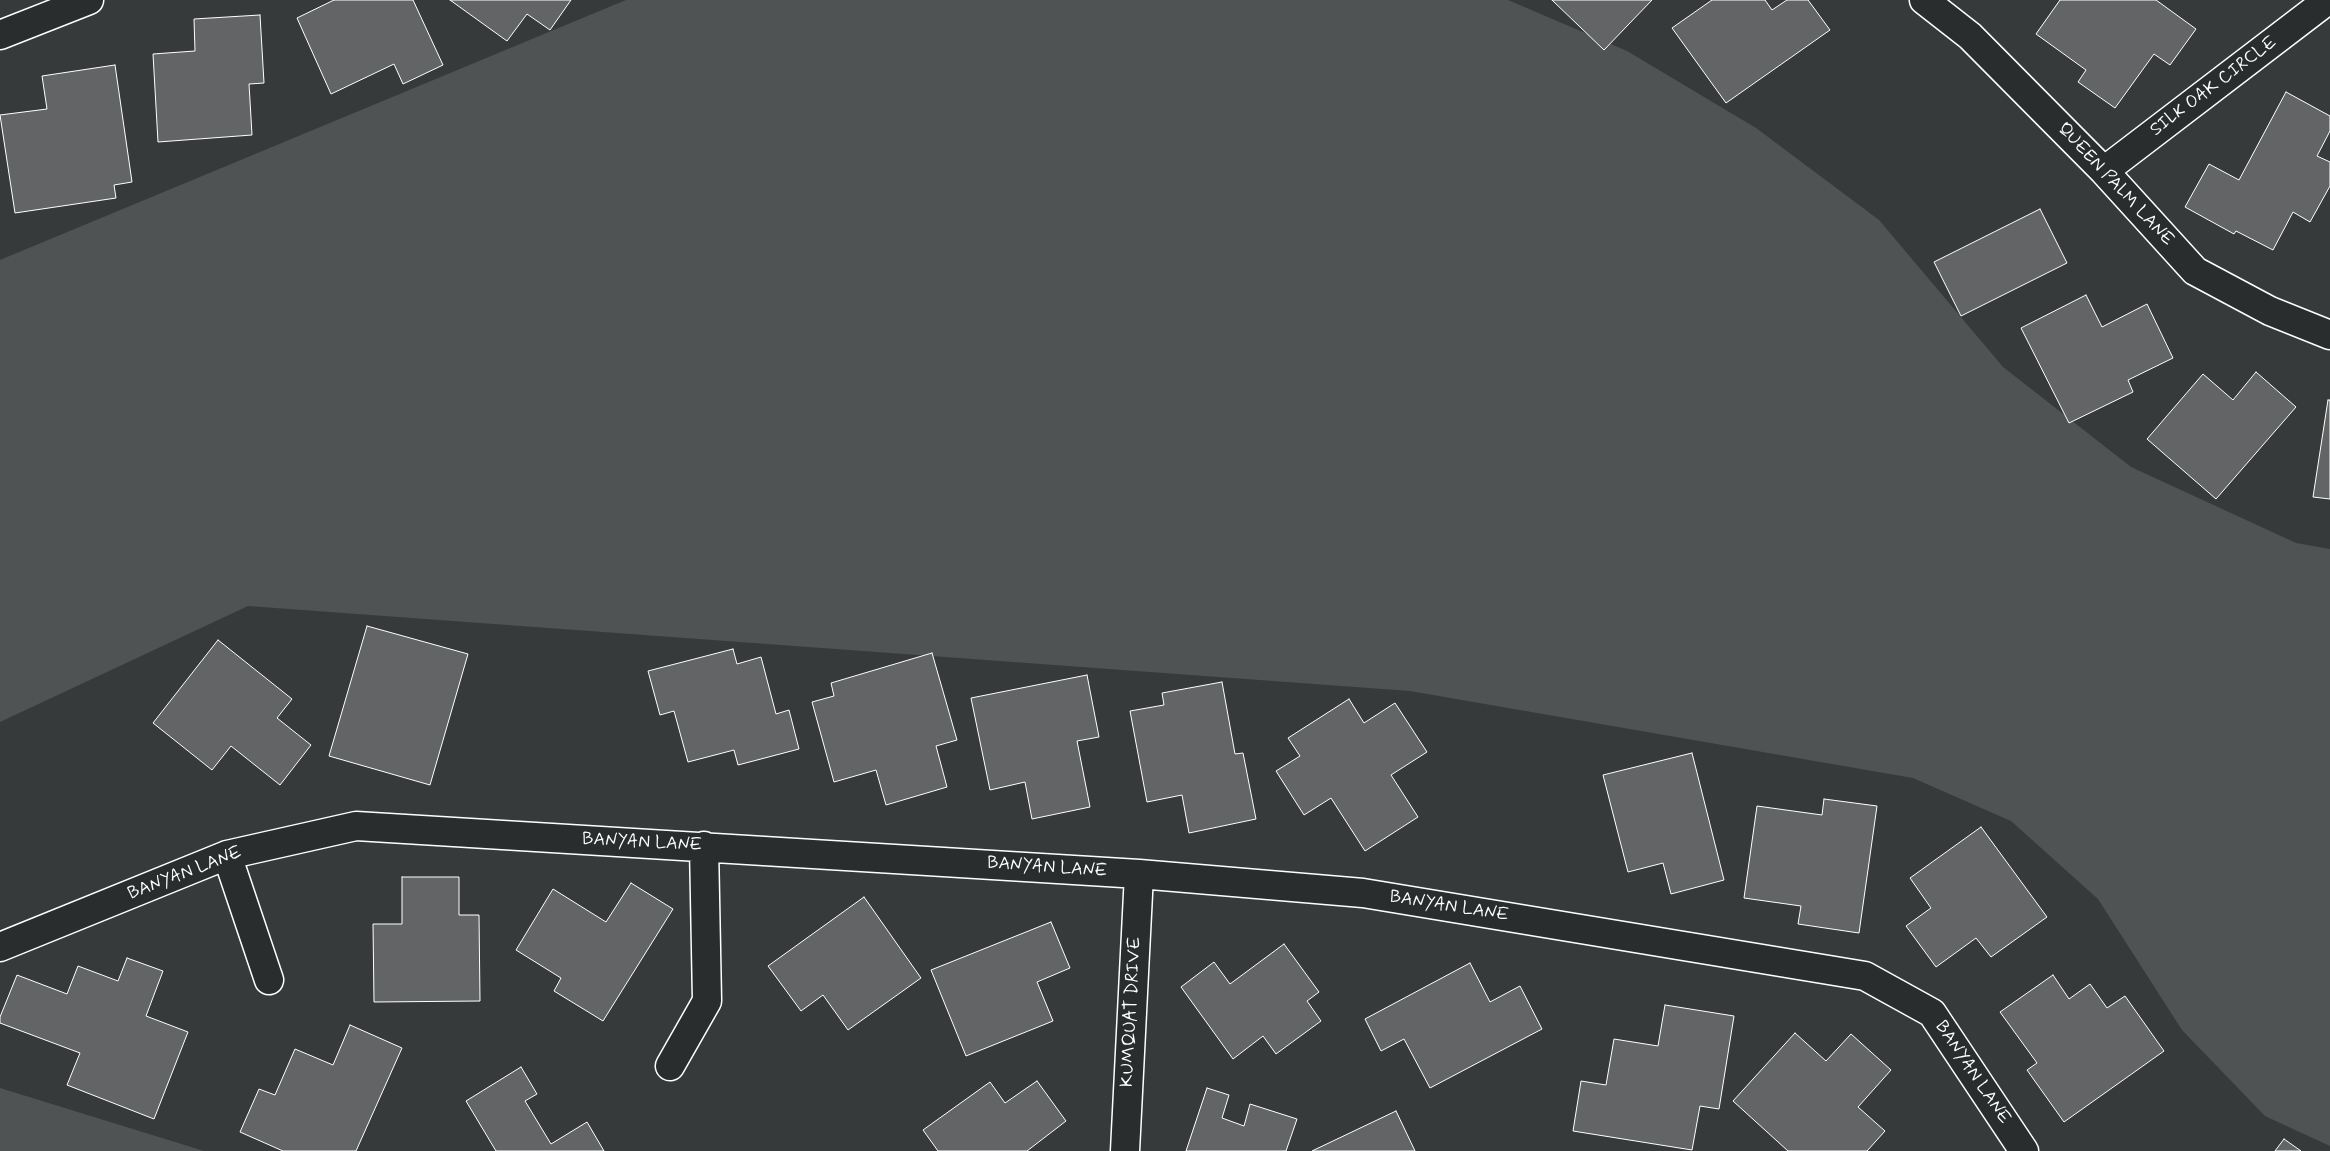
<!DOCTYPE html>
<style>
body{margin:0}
canvas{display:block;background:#373a3b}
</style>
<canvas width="2330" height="1151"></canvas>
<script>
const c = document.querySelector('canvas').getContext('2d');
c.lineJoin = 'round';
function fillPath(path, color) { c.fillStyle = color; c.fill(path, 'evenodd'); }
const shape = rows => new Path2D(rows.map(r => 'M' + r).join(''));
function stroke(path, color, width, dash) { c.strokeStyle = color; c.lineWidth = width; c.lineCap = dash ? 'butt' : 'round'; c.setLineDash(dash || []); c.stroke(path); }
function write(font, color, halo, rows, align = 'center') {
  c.font = font + ' Mynerve,sans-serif'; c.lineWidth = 4; c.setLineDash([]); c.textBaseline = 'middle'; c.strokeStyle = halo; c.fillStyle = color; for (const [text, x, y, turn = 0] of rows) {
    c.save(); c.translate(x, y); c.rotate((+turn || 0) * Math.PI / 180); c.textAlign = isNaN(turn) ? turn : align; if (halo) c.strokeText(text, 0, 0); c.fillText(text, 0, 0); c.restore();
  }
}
const green = shape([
 [626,0,1508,0,1627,51,1756,128,1879,220,2003,367,2131,467,2296,543,2330,549,2330,1146,2265,1116,2182,1030,2098,899,2011,821,1913,778,1410,691,248,606,0,722,0,260],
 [0,1088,204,1151,0,1151]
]);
const building = shape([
 [334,0,413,0,443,65,403,84,394,64,331,94,297,18,334,0],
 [450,0,571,0,550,30,527,14,507,41,450,0],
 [1552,0,1652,0,1604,50,1552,0],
 [1712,0,1765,0,1772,10,1787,0,1808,0,1830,30,1726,103,1672,28,1712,0],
 [2060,0,2156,0,2196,29,2170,65,2154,54,2115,108,2078,82,2086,70,2036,34,2060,0],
 [260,15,264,83,249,84,252,135,158,142,153,54,195,51,194,19,260,15],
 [115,65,132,182,114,185,116,198,15,213,0,115,47,109,42,76,115,65],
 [2286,92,2330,116,2330,131,2317,156,2330,162,2330,186,2310,222,2293,212,2273,250,2236,231,2234,234,2185,207,2209,164,2239,180,2286,92],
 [2040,209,2067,263,1961,316,1934,262,2040,209],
 [2086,295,2102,327,2147,304,2173,358,2128,380,2133,392,2069,423,2021,328,2086,295],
 [2256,372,2296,407,2216,499,2147,439,2203,374,2233,400,2256,372],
 [2328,400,2330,400,2330,499,2313,497,2328,400],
 [367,626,468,654,430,785,329,756,367,626],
 [218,640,292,699,277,718,311,745,280,785,231,746,212,770,153,723,218,640],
 [733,649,737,664,761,657,776,714,789,710,799,749,738,765,734,750,688,762,674,711,660,715,648,671,733,649],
 [932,653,957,740,936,746,947,787,886,805,876,770,834,782,812,702,834,696,831,683,932,653],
 [1087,675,1099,737,1077,741,1090,807,1032,819,1025,782,990,790,971,698,1087,675],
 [1222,682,1235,754,1243,753,1256,819,1189,833,1182,795,1147,802,1130,711,1164,705,1162,693,1222,682],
 [1349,699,1364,723,1395,703,1427,752,1391,775,1418,817,1365,851,1331,798,1304,815,1276,771,1300,756,1288,738,1349,699],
 [1692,753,1724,880,1671,894,1663,863,1628,872,1603,775,1692,753],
 [1824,799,1877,806,1859,933,1798,924,1801,906,1744,898,1757,806,1822,815,1824,799],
 [1981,827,2047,917,1991,957,1976,938,1936,967,1906,926,1931,908,1910,878,1981,827],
 [402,877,459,877,459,915,479,915,480,1001,374,1002,373,924,402,924,402,877],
 [631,883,673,909,603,1021,554,991,561,978,516,950,553,889,606,922,631,883],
 [864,897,921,978,848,1030,823,995,801,1011,768,966,864,897],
 [1051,922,1070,968,1037,982,1053,1021,966,1056,931,970,1051,922],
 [1284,944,1319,992,1307,1001,1321,1021,1276,1054,1263,1036,1233,1059,1181,987,1214,962,1230,984,1284,944],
 [127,958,163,971,146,1016,188,1032,154,1119,67,1085,80,1053,0,1023,0,1017,17,975,67,994,78,966,118,981,127,958],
 [1470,963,1490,1002,1520,986,1542,1029,1430,1088,1404,1039,1381,1051,1365,1019,1470,963],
 [2053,975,2069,999,2090,984,2107,1008,2125,996,2164,1051,2064,1122,2027,1070,2037,1063,2000,1012,2053,975],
 [1665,1005,1734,1016,1719,1109,1700,1106,1692,1150,1573,1131,1581,1081,1606,1085,1614,1039,1658,1046,1665,1005],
 [350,1025,402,1048,356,1151,283,1151,240,1132,259,1089,275,1095,295,1049,333,1065,350,1025],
 [1795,1033,1826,1061,1851,1034,1891,1070,1858,1107,1885,1131,1867,1151,1788,1151,1733,1101,1795,1033],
 [521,1067,537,1094,525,1101,551,1144,587,1122,604,1151,496,1151,466,1101,521,1067],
 [1037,1081,1066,1121,1027,1151,938,1151,923,1130,990,1082,1005,1103,1037,1081],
 [1207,1088,1229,1095,1222,1118,1244,1126,1250,1104,1297,1119,1286,1151,1186,1151,1207,1088],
 [1396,1111,1415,1151,1312,1151,1396,1111],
 [2284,1139,2301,1151,2275,1151,2284,1139]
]);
const street = shape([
 [1924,0,1970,36,2104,171,2195,271,2270,311,2330,335],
 [0,35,89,0],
 [2104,171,2324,3],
 [227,855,269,980],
 [0,947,227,855,356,826,1139,874,1363,893,1865,976,1932,1013,2024,1151],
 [670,1066,707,1001,704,846],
 [1125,1151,1139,874]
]);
const streetNames = [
 ["SILK OAK CIRCLE",2214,87,-37],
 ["QUEEN PALM LANE",2115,185,47],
 ["BANYAN LANE",642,843,3],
 ["BANYAN LANE",1047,868,4],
 ["BANYAN LANE",185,874,-21],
 ["BANYAN LANE",1449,907,9],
 ["KUMQUAT DRIVE",1132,1012,-87],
 ["BANYAN LANE",1972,1073,56]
];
fillPath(green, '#505354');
fillPath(building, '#636465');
stroke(building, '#fff', 1);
stroke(street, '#fff', 31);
stroke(street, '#2a2d2e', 28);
write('18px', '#fff', '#2a2d2e', streetNames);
</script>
